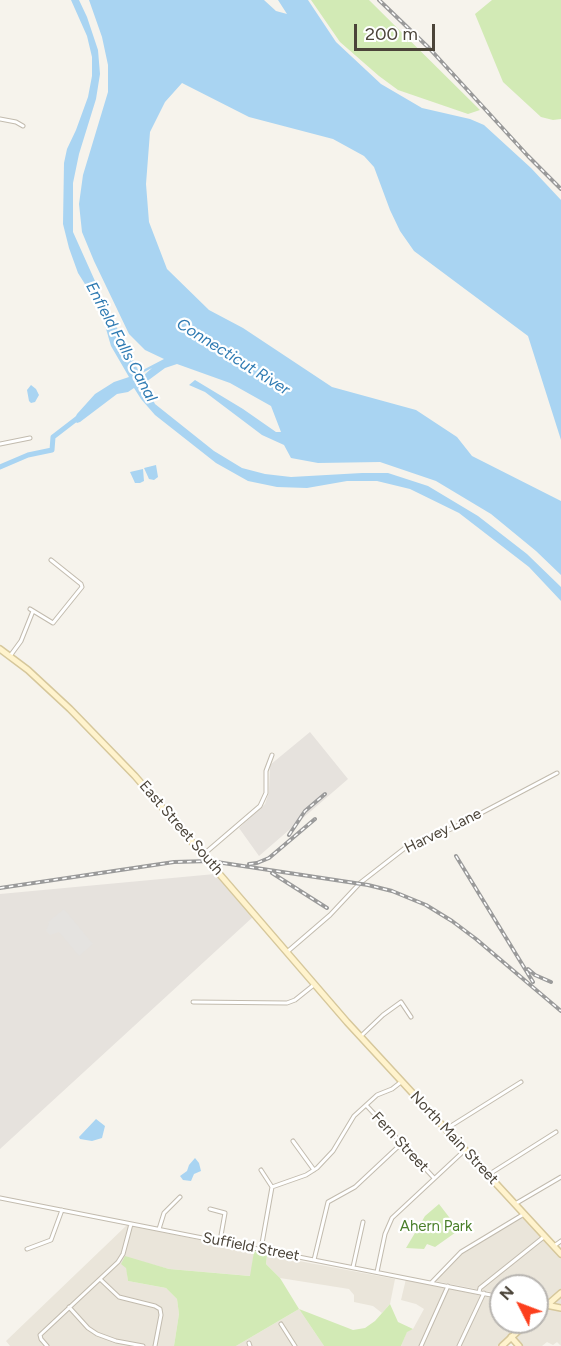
<!DOCTYPE html>
<style>
body{margin:0}
#map{position:relative;width:561px;height:1346px;overflow:hidden;background:#f6f3ec;font-family:Figtree,sans-serif}
canvas{display:block}
.north{position:absolute;left:489px;top:1274px;width:60px;height:60px;box-sizing:border-box;background:#fff;border:2px solid #b7b4b0;border-radius:50%;rotate:312deg;font-size:16px;font-weight:700;line-height:24px;text-align:center;color:#4b4439}
.north::after{content:'';display:block;margin:auto;width:21px;height:27px;background:#fc3f1d;clip-path:polygon(50% 0,100% 100%,50% 72%,0 100%)}
.scale{position:absolute;left:354px;top:24px;width:81px;height:27px;box-sizing:border-box;border:3px solid #4b4439;border-top:0;padding-left:8px;font-size:18px;line-height:21px;white-space:nowrap;color:#4b4439;-webkit-text-stroke:4px #fff;paint-order:stroke}
</style>
<div id="map">
<canvas width="561" height="1346"></canvas>
<div class="north">N</div>
<div class="scale">200 m</div>
</div>
<script>
const c = document.querySelector('canvas').getContext('2d');
c.lineJoin = 'round';
function fillPath(path, color) { c.fillStyle = color; c.fill(path, 'evenodd'); }
const shape = rows => new Path2D(rows.map(r => 'M' + r).join(''));
function stroke(path, color, width, dash) { c.strokeStyle = color; c.lineWidth = width; c.lineCap = dash ? 'butt' : 'round'; c.setLineDash(dash || []); c.stroke(path); }
function write(font, color, halo, rows, align = 'center') {
  c.font = font + ' Figtree,sans-serif'; c.lineWidth = 4.5; c.setLineDash([]); c.textBaseline = 'middle'; c.strokeStyle = halo; c.fillStyle = color; for (const [text, x, y, turn = 0] of rows) {
    c.save(); c.translate(x, y); c.rotate((+turn || 0) * Math.PI / 180); c.textAlign = isNaN(turn) ? turn : align; if (halo) c.strokeText(text, 0, 0); c.fillText(text, 0, 0); c.restore();
  }
}
const residential = shape([
 [523,1216,561,1258,561,1306,537,1301,537,1286,501,1286,501,1294,435,1281,459,1256],
 [127,1225,254,1251,251,1276,169,1269,125,1257,128,1281,166,1288,177,1299,179,1314,174,1346,10,1346,6,1341],
 [267,1255,395,1279,390,1304,382,1313,373,1306,354,1302,354,1295,349,1289,280,1278,266,1264],
 [406,1279,501,1300,501,1322,524,1322,497,1346,401,1346,407,1331,413,1329,424,1309,416,1304,401,1300],
 [546,1308,561,1311,561,1346,557,1342,553,1345,547,1342,542,1346,522,1346,516,1337,531,1322,537,1322,537,1317],
 [299,1309,324,1346,236,1346]
]);
const industrial = shape([
 [310,732,348,779,259,856,239,828,265,804,269,792,270,765],
 [215,874,254,916,0,1149,0,894]
]);
const green = shape([
 [311,0,369,0,480,110,468,114,398,90,379,76,340,42],
 [492,0,561,0,561,119,553,120,541,117,503,82,475,14],
 [439,1204,459,1230,435,1247,427,1244,424,1249,406,1248,425,1216],
 [254,1251,267,1255,266,1264,280,1278,299,1309,353,1330,365,1328,375,1321,390,1304,398,1322,413,1329,407,1332,401,1346,324,1346,299,1309,236,1346,174,1346,179,1314,177,1299,166,1288,128,1281,126,1268,121,1264,125,1256,169,1269,250,1276]
]);
const parking = shape([
 [64,909,93,944,79,956,59,932,50,935,46,931,49,923,48,922]
]);
const water = shape([
 [71,0,79,0,87,17,98,50,100,74,96,99,79,154,73,183,73,232,108,310,139,372,135,374,141,385,145,384,155,404,214,451,242,468,265,474,291,477,362,473,388,473,428,486,478,516,527,554,561,587,561,601,529,567,459,513,410,489,377,481,347,481,307,488,277,487,248,481,216,463,155,415,141,399,134,388,128,392,117,394,80,422,77,423,74,420,77,414,95,394,114,382,129,377,111,346,100,308,78,273,69,248,63,224,64,163,67,149,76,130,88,97,92,76,92,57,87,36],
 [89,0,264,0,276,11,287,14,278,0,308,0,336,42,381,84,422,108,470,119,484,125,531,168,561,200,561,440,528,336,414,251,400,231,390,210,374,167,364,156,333,139,249,117,182,83,165,102,150,132,146,184,149,222,167,269,209,310,243,328,332,387,416,410,457,437,472,456,561,501,561,575,536,551,491,514,436,481,380,462,318,463,291,458,284,445,262,435,205,392,189,385,195,380,243,409,276,432,281,432,271,406,230,383,177,364,165,368,146,382,143,376,152,368,142,373,141,371,164,359,145,350,129,334,94,261,82,232,79,204,83,175,108,92,108,65,102,37],
 [31,385,36,389,39,395,35,402,31,403,29,401,27,390],
 [156,465,158,477,154,480,149,479,144,468],
 [143,469,144,481,140,483,135,483,130,472],
 [96,1119,105,1126,102,1138,92,1141,80,1139,79,1137],
 [195,1158,199,1163,201,1171,194,1174,191,1181,183,1180,180,1176,187,1171,189,1165]
]);
const river = shape([
 [0,467,28,455,52,450,53,437,79,417]
]);
const street = shape([
 [0,119,16,122,23,126],
 [0,444,30,438],
 [30,609,53,623,82,587,81,584,51,560],
 [10,656,21,641,33,611],
 [204,854,260,806,266,793,266,771,272,755],
 [287,952,330,915,360,883,405,848,451,829,557,773],
 [193,1002,287,1003,295,1000,315,984],
 [361,1036,383,1015,401,1002,411,1017],
 [366,1105,434,1178],
 [446,1129,521,1082],
 [293,1141,314,1170],
 [261,1170,272,1187],
 [488,1175,556,1132],
 [272,1187,306,1175,317,1168,333,1151,354,1116,377,1095,392,1089,401,1082],
 [0,1198,501,1297],
 [515,1204,561,1177],
 [210,1209,225,1213,220,1241],
 [159,1229,164,1213,180,1197],
 [554,1246,561,1241],
 [27,1249,51,1240,62,1210],
 [261,1249,272,1187],
 [314,1260,328,1202,355,1187,401,1144],
 [353,1267,363,1222],
 [377,1272,385,1234,392,1218,465,1150],
 [100,1279,119,1297,155,1306,160,1309,161,1315,155,1346],
 [432,1282,461,1252,524,1214],
 [479,1292,480,1288,545,1236],
 [537,1304,545,1305],
 [69,1307,88,1328,97,1334,116,1341,143,1346],
 [281,1324,295,1346],
 [249,1343,250,1346],
 [47,1346,41,1339,40,1335,118,1262,123,1254,131,1224],
 [421,1346,448,1286],
 [459,1346,484,1293]
]);
const secondary = shape([
 [0,649,28,670,70,709,135,776,347,1022,561,1254],
 [546,1305,561,1308],
 [537,1314,561,1293],
 [511,1337,519,1346],
 [502,1346,528,1322]
]);
const rail = shape([
 [379,0,429,48,528,156,561,189],
 [289,835,305,811,325,794],
 [456,856,533,982],
 [249,864,257,863,269,858,315,819],
 [272,873,327,908],
 [0,888,174,862,210,861,368,885,392,891,426,905,452,921,476,939,561,1011],
 [528,969,535,975,551,982]
]);
const streetNames = [
 ["East Street South",181,828,49],
 ["Harvey Lane",443,831,-26],
 ["North Main Street",454,1138,47],
 ["Fern Street",400,1142,47],
 ["Suffield Street",251,1247,11]
];
const parkNames = [
 ["Ahern Park",436,1227]
];
const waterNames = [
 ["Enfield Falls Canal",121,342,62],
 ["Connecticut River",233,357,32]
];
fillPath(residential, '#eae5da');
fillPath(industrial, '#e6e2dd');
fillPath(green, '#d2eab5');
fillPath(parking, '#e5e3e0');
fillPath(water, '#a9d4f2');
stroke(river, '#a9d4f2', 5);
stroke(street, '#c2bbae', 5);
stroke(secondary, '#d6c79b', 8);
stroke(street, '#fff', 3);
stroke(secondary, '#fff3cd', 5);
stroke(rail, '#9a9a9a', 4);
stroke(rail, '#fff', 1.5, [4.5]);
write('15px', '#4b4439', '#fff', streetNames);
write('15px', '#4a7f2a', '#fff', parkNames);
write('italic 16px', '#2e7ab2', '#fff', waterNames);
</script>
